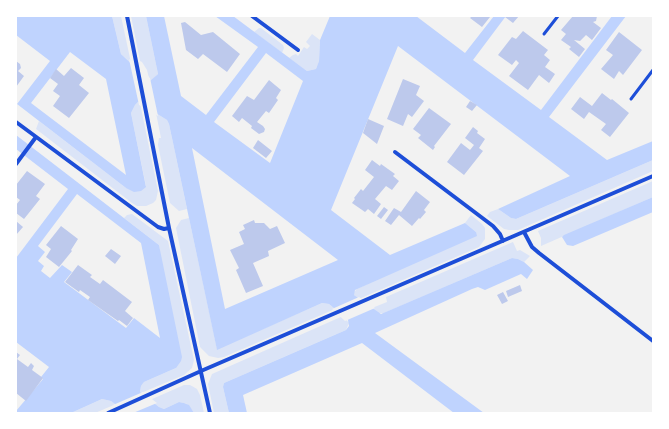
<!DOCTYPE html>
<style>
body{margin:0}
#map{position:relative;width:669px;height:429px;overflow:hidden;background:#f2f2f2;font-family:Ubuntu,sans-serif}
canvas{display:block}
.frame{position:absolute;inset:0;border:17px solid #fff;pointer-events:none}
</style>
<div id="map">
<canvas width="669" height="429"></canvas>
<div class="frame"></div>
</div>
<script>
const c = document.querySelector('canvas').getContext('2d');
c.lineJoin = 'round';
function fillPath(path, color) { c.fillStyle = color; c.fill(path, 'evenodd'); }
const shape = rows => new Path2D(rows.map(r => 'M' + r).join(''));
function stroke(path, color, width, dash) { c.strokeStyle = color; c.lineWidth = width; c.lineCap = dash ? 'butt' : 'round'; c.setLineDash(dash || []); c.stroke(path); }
const green = shape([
 [112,16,121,16,131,63,121,54],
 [131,16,146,16,158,74,150,82,147,70,142,62,140,61],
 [259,28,261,28,283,45,284,48,282,53,254,32],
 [312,34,320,40,319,61,316,69,307,71,289,58,293,55,296,54,298,56,304,47,307,49,310,46,306,42],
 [138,102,140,103,158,191,156,200,153,203,146,206,137,206,132,203,36,129,39,121,126,188,146,186,131,113,135,105],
 [156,113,167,120,169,124,187,209,179,211,170,203,158,145,159,138,161,138],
 [653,160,653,171,518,230,509,230,504,229,487,216,490,212,498,209,511,218,516,219],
 [653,181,653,197,541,246,541,238,538,231],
 [132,214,168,241,194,360,192,368,184,375,141,393,140,392,141,386,144,382,176,368,159,245,124,218,127,215],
 [471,215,482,224,485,228,485,239,479,247,359,299,354,295,353,293,357,289,476,232,465,223],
 [189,218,217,349,322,303,329,304,335,309,224,357,218,358,209,356,200,347,176,228,181,220],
 [513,242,517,251,520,250,530,256,524,262,518,259,512,258,384,313,378,313,372,308,387,302,386,297],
 [343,316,349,323,346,330,224,383,223,387,229,413,214,413,208,384,212,374],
 [184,385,190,385,197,389,200,395,204,413,194,413,187,404,184,403,179,402,164,409,159,407,150,400],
 [102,399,111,401,116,404,95,413,71,413]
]);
const water = shape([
 [16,16,112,16,121,54,150,81,158,74,146,16,164,16,181,96,206,115,258,47,215,16,233,16,307,71,316,69,319,61,320,40,330,16,416,16,465,53,494,16,506,16,473,60,541,110,612,16,626,16,549,117,607,160,653,141,653,160,516,219,511,218,498,209,570,176,398,46,331,210,390,255,465,223,476,232,477,236,355,290,354,295,381,314,512,258,518,259,524,262,533,270,527,279,521,274,485,290,478,287,472,289,375,333,484,413,454,413,362,343,243,395,247,413,229,413,223,387,224,383,346,330,349,326,348,320,329,304,322,303,217,350,169,124,167,120,138,102,135,105,131,113,146,187,141,191,134,192,126,188,17,104,50,61,16,35],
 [70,52,106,79,126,175,31,103],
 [266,53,303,81,270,163,214,122],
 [192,148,338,260,225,309],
 [16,135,159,245,182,357,181,361,176,368,144,382,141,386,140,392,159,407,164,409,179,402,184,403,189,405,194,413,127,413,111,401,102,399,71,413,18,413,16,411,43,379,41,377,49,367,16,342,16,258,68,189,16,149],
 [77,194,141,243,160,338,134,318,126,328,64,282,72,272,62,265,50,278,41,271,44,266,38,261,45,252,38,246],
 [653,197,653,212,573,246,567,245,562,237,564,235]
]);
const pier = shape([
 [129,59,150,78,158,116,139,105],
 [359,297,375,308,345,321,332,309],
 [143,392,157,403,133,413,124,413,113,405]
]);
const building = shape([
 [472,16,489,16,490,17,482,27,470,18],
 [506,16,519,16,513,23,505,17],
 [573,16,597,16,596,21,593,22,601,28,592,40,586,35,580,41,574,40,585,49,579,57,569,49,571,47,561,40,566,34,561,30],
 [185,22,201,35,213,32,240,54,227,72,203,54,198,59,186,50,181,23],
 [523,31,548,50,544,55,550,60,545,67,555,74,549,83,539,75,528,90,509,76,519,63,516,60,512,65,498,55,512,37,516,39],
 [619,32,642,50,623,75,619,71,614,79,601,69,613,55,606,50],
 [16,61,20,64,21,68,18,71,24,76,16,87],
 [71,68,84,78,79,85,89,93,69,118,53,106,60,96,53,91,58,84,50,78,56,69,64,76],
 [403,79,420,86,416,95,424,101,412,117,408,114,403,126,387,119],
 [269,80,281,90,276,98,278,100,269,113,266,111,257,122,263,126,265,129,264,132,259,134,251,128,252,126,242,118,239,122,232,116,247,96,254,100],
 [602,93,611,100,612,99,629,113,610,137,601,130,606,124,589,112,584,119,571,109,580,97,592,106],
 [470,101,477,105,472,111,466,107],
 [429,108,451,124,434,146,435,147,433,150,418,138,421,135,413,129],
 [368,119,384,126,377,144,363,133],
 [473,127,478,131,477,133,485,139,479,148,483,151,464,175,447,162,461,143,470,150,474,145,465,138],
 [258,140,272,151,266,158,253,148],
 [372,160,380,166,381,164,395,174,393,176,399,181,392,190,386,186,375,199,381,204,374,214,368,209,365,212,352,203,355,199,354,198,361,189,363,191,374,177,365,170],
 [27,171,45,184,36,196,40,199,24,219,16,213,16,205,20,200,16,197,16,185],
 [416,191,430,202,424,210,426,212,420,219,419,218,412,226,399,215,391,225,385,221,394,208,401,212],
 [384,207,388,210,381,219,377,216],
 [254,220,255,223,264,223,270,229,277,226,285,243,268,251,269,256,253,263,263,286,246,293,236,270,239,268,230,250,244,244,239,232,245,229,243,225],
 [16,221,23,227,16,235],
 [61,226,78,239,71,250,72,251,59,267,46,257,51,249,46,245],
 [111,249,121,256,115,264,105,256],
 [78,265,92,275,90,277,100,284,103,280,132,302,125,311,133,318,127,326,119,320,118,321,88,300,90,297,80,290,79,292,65,282],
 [520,285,522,291,508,297,506,291],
 [503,292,508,301,502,304,497,295],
 [16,352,20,355,17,359,28,367,31,363,34,366,32,370,43,378,26,401,16,393]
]);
const service = shape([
 [544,34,558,16],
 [631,99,653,70]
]);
const minor = shape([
 [127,16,169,228,210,413],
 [252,16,298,50],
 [16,122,158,227,164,229,169,228],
 [395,152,493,226,500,234,503,241],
 [16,164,36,137],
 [524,232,532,247,539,253,653,341],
 [108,413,201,371,653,176]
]);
fillPath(green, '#dbe4f7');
fillPath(water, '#bfd3fe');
fillPath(pier, '#f2f2f2');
fillPath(building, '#bdc9ec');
stroke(service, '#1d4ed8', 3);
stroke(minor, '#1d4ed8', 4);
</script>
